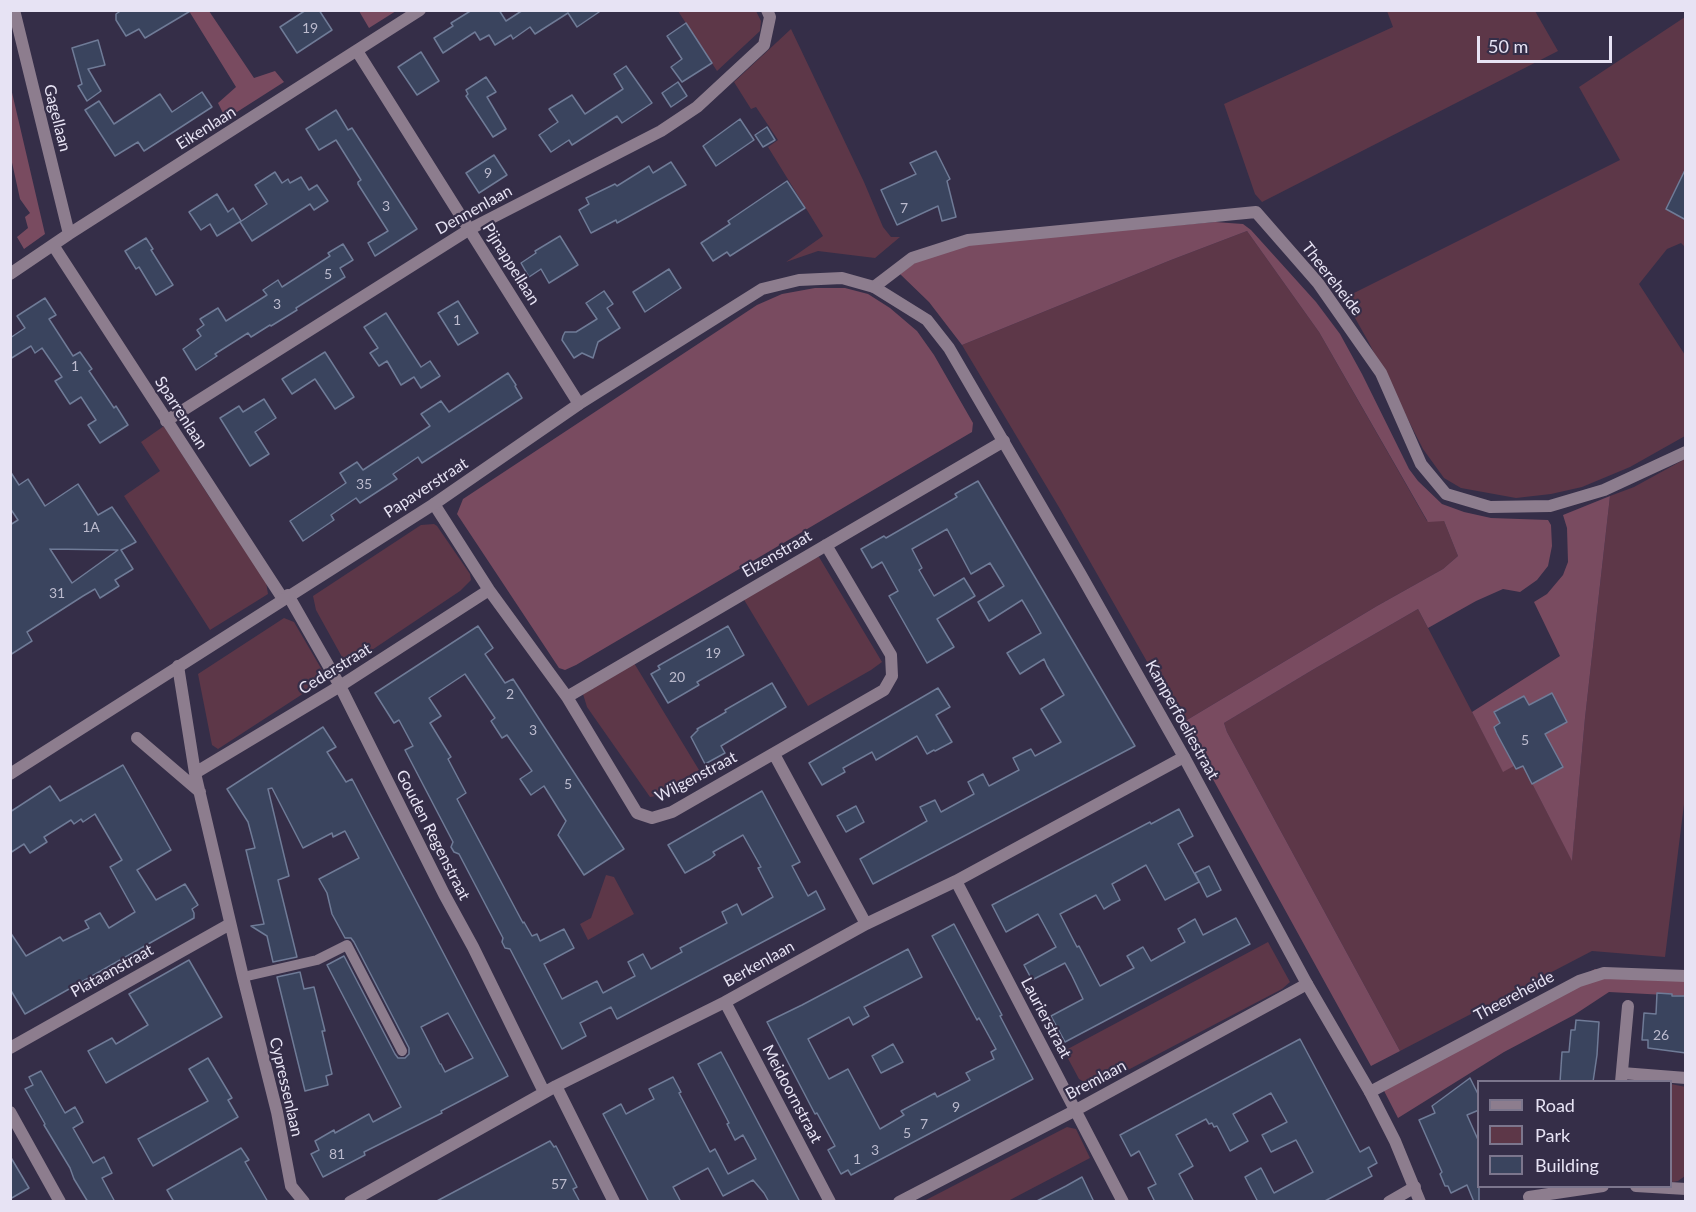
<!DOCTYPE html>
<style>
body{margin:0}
#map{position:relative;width:1696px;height:1212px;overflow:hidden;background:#352e48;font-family:Lato,sans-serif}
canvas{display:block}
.frame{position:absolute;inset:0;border:12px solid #e7e3f4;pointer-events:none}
.legend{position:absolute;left:1477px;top:1080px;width:195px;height:108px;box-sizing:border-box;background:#352e48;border:2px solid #7c768d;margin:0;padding:8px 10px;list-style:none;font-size:18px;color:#e7e3f4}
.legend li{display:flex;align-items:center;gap:12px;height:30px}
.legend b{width:30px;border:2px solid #7c768d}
.scale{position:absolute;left:1477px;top:36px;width:135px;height:27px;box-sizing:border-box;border:3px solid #e7e3f4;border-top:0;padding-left:8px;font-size:18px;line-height:21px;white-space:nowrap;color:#e7e3f4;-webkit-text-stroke:4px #352e48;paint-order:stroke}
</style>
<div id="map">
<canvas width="1696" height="1212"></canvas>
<div class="frame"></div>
<ul class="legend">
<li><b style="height:8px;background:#8d7d8e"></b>Road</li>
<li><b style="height:16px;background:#5d3748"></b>Park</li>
<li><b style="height:16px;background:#3a445e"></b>Building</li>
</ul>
<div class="scale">50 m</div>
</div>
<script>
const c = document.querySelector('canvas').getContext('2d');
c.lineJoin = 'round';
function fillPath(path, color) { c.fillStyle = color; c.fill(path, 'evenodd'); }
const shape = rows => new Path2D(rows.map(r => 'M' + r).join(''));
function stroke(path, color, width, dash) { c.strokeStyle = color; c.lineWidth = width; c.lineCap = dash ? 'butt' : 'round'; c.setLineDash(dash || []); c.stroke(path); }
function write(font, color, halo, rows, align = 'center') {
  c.font = font + ' Lato,sans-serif'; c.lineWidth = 4.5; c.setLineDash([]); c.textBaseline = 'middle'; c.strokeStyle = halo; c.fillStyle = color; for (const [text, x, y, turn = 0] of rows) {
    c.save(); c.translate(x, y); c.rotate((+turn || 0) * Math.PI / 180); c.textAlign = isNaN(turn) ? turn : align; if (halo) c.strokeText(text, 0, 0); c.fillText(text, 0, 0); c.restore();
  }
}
const green = shape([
 [678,11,756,11,761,21,760,31,717,71],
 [1387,11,1535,11,1558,51,1262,202,1255,194,1224,104,1393,27],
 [1685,17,1685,247,1681,243,1667,249,1639,284,1685,355,1685,436,1630,467,1582,487,1551,494,1516,498,1461,488,1444,478,1423,449,1368,341,1350,309,1342,299,1620,160,1579,87],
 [791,29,864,182,883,227,891,237,900,237,875,258,818,251,786,262,823,236,768,147,778,140,756,107,751,109,734,82],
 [1247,231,1319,332,1427,521,1444,521,1458,556,1443,569,1377,606,1182,723,1060,509,962,345,1171,260],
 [164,426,210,498,260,570,266,582,268,594,210,630,124,496,160,471,141,442],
 [1685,459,1686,788,1665,957,1592,951,1400,1051,1227,732,1224,723,1314,669,1418,609,1503,771,1521,762,1572,860,1585,718,1610,496,1634,487],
 [434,524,437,526,470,574,471,580,460,591,354,662,342,657,316,610,313,596,421,525],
 [819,557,882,662,871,670,808,706,743,598,812,558],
 [284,618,294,622,322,670,324,676,318,684,218,749,212,745,198,674],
 [634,663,699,770,656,796,650,797,587,707,583,694],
 [606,875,614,877,634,914,588,940,580,924,591,918],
 [1268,942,1290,982,1282,989,1126,1071,1091,1086,1079,1079,1064,1051],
 [1671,1084,1686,1087,1685,1176,1678,1181,1673,1182,1670,1181],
 [1067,1127,1076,1129,1090,1158,1008,1201,924,1201]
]);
const forest = shape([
 [189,11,209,11,254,78,275,71,284,82,226,119,218,103,236,87],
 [359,11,396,11,369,28],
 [10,84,45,234,24,249,17,237,28,228,25,217,30,213,20,199,11,158],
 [1215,222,1243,224,1251,230,1316,302,1340,334,1362,374,1409,469,1418,481,1442,504,1464,512,1491,518,1548,520,1551,525,1552,546,1548,566,1537,580,1520,592,1503,589,1476,601,1428,628,1418,609,1314,669,1224,723,1227,732,1400,1051,1371,1066,1182,723,1377,606,1443,569,1458,556,1444,521,1428,522,1319,332,1247,231,1171,260,962,345,929,302,900,274,935,248,1029,238],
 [815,288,845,288,868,294,890,308,917,331,934,355,973,423,972,432,576,665,565,670,559,668,457,514,463,499,757,305,782,294],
 [1610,496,1585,718,1572,861,1521,762,1503,772,1472,712,1560,656,1534,602,1547,594,1563,575,1568,562,1567,528,1563,515],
 [1595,969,1685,977,1685,996,1609,992,1574,1015,1504,1052,1398,1118,1380,1083]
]);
const building = shape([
 [122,10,192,10,145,38,139,29,126,36,116,20,116,14,122,10],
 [306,10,319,10,332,30,297,53,280,27,306,10],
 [472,10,499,10,506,21,523,10,602,10,577,27,568,13,535,34,530,27,513,39,511,35,495,45,489,35,480,40,475,32,443,53,434,38,453,26,451,23,472,10],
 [686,23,712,63,682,82,671,67,682,59,667,36,686,23],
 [98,40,105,65,88,69,101,91,87,101,78,86,82,84,72,48,98,40],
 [421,52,439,81,417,95,398,67,421,52],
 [626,66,652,103,622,123,617,116,572,145,569,140,551,152,539,135,558,122,549,109,572,95,585,114,623,89,614,74,626,66],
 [486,77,496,92,487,97,506,129,493,137,466,96,468,94,466,90,486,77],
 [678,82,687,96,671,107,662,93,678,82],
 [202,92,212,107,144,151,138,142,115,156,85,110,99,101,114,124,160,94,172,112,202,92],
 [336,110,348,130,352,128,417,229,375,256,368,243,388,231,358,184,358,182,361,180,336,140,319,150,306,129,336,110],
 [740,119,754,140,716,166,703,146,740,119],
 [767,127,775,140,763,147,755,135,767,127],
 [936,151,950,179,947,181,956,217,942,221,938,206,897,225,881,190,916,174,910,163,936,151],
 [494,155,507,175,479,193,466,173,494,155],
 [671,162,686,185,617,223,616,220,591,233,579,210,589,204,586,198,615,184,617,186,649,166,653,173,671,162],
 [1686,168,1686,220,1666,209,1686,168],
 [275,172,282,183,288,179,290,183,301,177,309,190,317,185,328,201,314,210,310,204,252,241,240,222,267,204,255,185,275,172],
 [787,181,805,208,730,256,727,252,713,261,701,243,730,224,728,221,787,181],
 [217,194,228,212,233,208,241,221,217,236,210,224,201,230,189,212,217,194],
 [560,236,578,265,549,283,541,269,529,277,521,263,536,253,535,251,560,236],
 [146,238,153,249,151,250,173,285,156,295,139,267,136,269,125,251,146,238],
 [343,244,353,260,340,268,345,277,296,308,297,310,271,326,270,325,251,337,248,333,215,354,217,356,196,370,183,349,201,336,197,330,204,325,200,319,218,308,226,321,267,295,263,290,278,280,282,287,330,256,328,253,343,244],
 [669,269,681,288,645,312,633,292,669,269],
 [604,291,613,304,607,308,620,328,598,342,593,358,582,353,574,358,562,340,563,336,565,332,576,332,597,319,586,303,604,291],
 [45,298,56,315,49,319,73,356,80,352,92,369,89,371,114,408,116,406,128,425,100,443,88,425,96,420,81,397,70,404,55,381,62,377,42,348,35,353,31,346,10,359,10,338,25,328,17,316,45,298],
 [458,301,478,333,458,345,438,313,458,301],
 [386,313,421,367,430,361,440,376,421,388,414,377,401,385,387,361,379,366,370,353,378,348,364,327,386,313],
 [325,352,354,397,335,409,315,379,292,394,282,379,325,352],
 [508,373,516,385,515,386,522,398,422,463,418,457,393,474,397,479,360,503,356,498,331,515,334,520,303,541,290,521,346,483,340,473,357,462,363,470,430,426,421,414,441,401,449,412,508,373],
 [264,399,276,418,255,432,269,454,250,466,220,418,239,406,243,412,264,399],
 [10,471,19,485,28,479,45,506,78,484,98,515,112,507,136,542,121,550,133,569,115,580,119,586,100,598,95,589,83,596,27,632,32,641,10,655,10,525,18,520,10,508,10,471],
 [50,549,118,550,72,583,50,549],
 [978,481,1135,746,873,884,860,859,927,821,920,807,935,800,941,812,974,794,968,782,983,774,989,786,1019,770,1013,758,1031,749,1035,756,1061,742,1041,709,1064,695,1047,666,1044,659,1020,674,1007,653,1041,633,1032,617,1022,600,989,621,978,602,1004,586,990,563,971,574,947,529,912,549,922,568,919,570,934,596,964,578,975,596,937,619,954,647,927,663,889,596,898,591,882,562,872,568,861,549,884,536,886,538,957,497,955,494,978,481],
 [478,626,493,648,485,654,505,683,513,679,624,849,584,875,558,835,566,821,544,786,531,795,520,779,532,771,507,735,502,738,491,721,495,718,465,674,429,698,441,716,430,723,451,757,448,759,466,793,457,799,523,923,524,922,532,936,537,934,540,941,564,929,574,948,544,964,562,999,597,981,603,993,635,976,628,962,643,954,651,969,682,952,680,948,727,923,722,912,737,904,742,915,773,897,758,868,761,867,743,835,713,852,715,855,710,859,685,873,668,845,762,791,800,862,792,866,808,896,816,891,825,909,617,1019,611,1007,580,1023,586,1036,562,1049,510,949,505,948,502,942,503,938,459,854,454,852,451,847,453,842,406,752,405,750,413,746,399,720,394,723,375,693,478,626],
 [728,626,744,655,697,682,699,685,668,703,651,674,660,669,658,666,728,626],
 [772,683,786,707,721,746,725,753,705,764,691,737,698,730,697,729,726,712,725,710,772,683],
 [938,688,950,707,936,715,952,742,935,751,934,750,927,754,917,736,876,760,872,752,843,768,845,772,822,785,809,763,938,688],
 [1552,693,1567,722,1545,734,1563,767,1532,784,1523,766,1516,769,1497,734,1494,727,1500,723,1494,712,1524,696,1529,705,1552,693],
 [323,727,336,747,327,752,346,782,352,779,508,1076,441,1111,442,1113,364,1152,365,1155,323,1177,311,1154,319,1150,315,1141,334,1130,335,1133,369,1114,373,1122,401,1107,327,965,344,956,395,1054,398,1058,405,1058,409,1054,409,1048,354,942,351,938,345,938,332,914,327,893,319,879,359,858,345,831,333,837,332,833,303,848,272,788,268,789,289,876,278,880,297,957,273,962,267,936,251,926,264,924,246,850,255,848,248,822,227,789,323,727],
 [448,1013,473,1058,445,1072,441,1064,440,1064,421,1027,448,1013],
 [123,765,171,850,137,870,156,900,185,884,198,905,192,909,194,913,194,918,25,1014,10,989,10,932,26,956,60,937,63,941,89,928,85,921,100,913,109,928,135,912,110,867,122,860,95,814,83,822,81,819,74,824,71,820,44,837,47,842,30,853,24,844,10,853,10,812,50,786,60,801,123,765],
 [856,806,864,822,846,832,837,816,856,806],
 [1179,809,1193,836,1178,844,1199,882,1165,900,1146,865,1112,884,1120,900,1112,904,1104,909,1096,895,1060,914,1077,947,1079,946,1100,986,1134,968,1127,956,1143,947,1151,961,1185,942,1178,929,1195,919,1203,935,1236,918,1250,944,1065,1042,1051,1016,1083,999,1072,976,1065,963,1032,980,1024,965,1056,947,1038,914,1006,932,992,905,1150,822,1151,824,1179,809],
 [1209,866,1221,890,1207,897,1195,873,1209,866],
 [954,924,1002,1015,1000,1016,1033,1079,851,1175,848,1170,841,1174,828,1150,835,1146,817,1113,815,1114,767,1022,802,1005,908,949,922,977,864,1007,869,1016,853,1025,849,1017,808,1039,829,1079,848,1069,880,1129,904,1115,901,1111,935,1093,937,1097,970,1080,966,1073,994,1059,991,1052,996,1049,979,1018,977,1020,932,936,954,924],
 [189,960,222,1017,106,1083,88,1051,112,1038,116,1044,148,1025,129,994,189,960],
 [300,972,304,989,314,987,325,1031,322,1031,332,1074,326,1076,328,1085,305,1091,277,977,300,972],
 [1657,993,1672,994,1672,996,1686,996,1686,1053,1648,1048,1648,1040,1642,1040,1644,1013,1656,1014,1657,993],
 [1576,1020,1599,1022,1597,1055,1593,1082,1560,1082,1562,1052,1569,1052,1571,1030,1575,1030,1576,1020],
 [1300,1039,1360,1152,1369,1147,1377,1163,1368,1168,1372,1176,1323,1202,1258,1202,1245,1177,1261,1168,1274,1193,1313,1172,1296,1140,1271,1152,1262,1135,1287,1122,1271,1093,1233,1114,1248,1141,1230,1151,1217,1126,1214,1127,1212,1123,1209,1124,1206,1119,1176,1135,1193,1166,1179,1174,1194,1202,1155,1202,1148,1188,1156,1184,1139,1151,1131,1156,1120,1135,1300,1039],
 [893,1044,903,1062,881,1073,872,1056,893,1044],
 [721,1052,729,1067,800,1202,769,1202,764,1193,753,1180,723,1196,708,1168,673,1187,681,1202,649,1202,603,1114,621,1104,626,1114,654,1099,649,1089,673,1077,681,1092,679,1093,710,1152,715,1149,728,1174,756,1159,743,1135,735,1140,727,1124,729,1123,698,1064,721,1052],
 [208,1058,232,1098,228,1100,238,1117,153,1166,138,1139,208,1101,189,1069,208,1058],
 [41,1071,65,1113,75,1107,80,1116,83,1122,73,1128,93,1163,104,1157,112,1173,102,1178,115,1202,88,1202,74,1179,70,1168,44,1125,45,1124,25,1089,33,1085,29,1077,41,1071],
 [1470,1078,1479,1096,1479,1110,1467,1115,1479,1142,1479,1202,1474,1202,1467,1185,1451,1193,1448,1186,1445,1186,1440,1174,1442,1172,1419,1120,1435,1113,1432,1106,1470,1078],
 [550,1141,554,1147,556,1146,577,1187,573,1189,580,1202,435,1202,550,1141],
 [241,1148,249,1160,245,1162,268,1202,174,1202,167,1190,241,1148],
 [10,1156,29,1188,10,1199,10,1156],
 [1082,1177,1094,1202,1035,1202,1066,1186,1082,1177]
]);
const service = shape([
 [243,977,317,960,347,945,402,1051]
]);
const minor = shape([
 [14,10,69,234],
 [357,51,579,404],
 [53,245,283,599],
 [10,274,69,234,420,10],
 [874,287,912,258,968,240,1256,212,1318,283,1381,373,1421,464,1446,494,1490,507,1550,506,1604,490,1686,452],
 [166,421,470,229,661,131,697,107,764,45,770,17,767,10],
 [434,504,489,590,567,697,637,813,652,818,672,812,884,690,892,676,891,655,826,545],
 [288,595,340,686,444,894,473,947,544,1092],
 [178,666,195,773,243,977,277,1112,291,1186,304,1202],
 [567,697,1004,441],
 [137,738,200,792],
 [774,754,866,924],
 [195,773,340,686,489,590],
 [956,881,1123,1202],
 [725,1002,830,1202],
 [10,1048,230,924],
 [1622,1073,1686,1078],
 [1621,1082,1628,1006],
 [556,1086,614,1202],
 [1370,1092,1579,981,1604,973,1686,976],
 [10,1112,60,1202],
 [1636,1186,1686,1189],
 [1529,1197,1603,1186],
 [350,1202,556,1086,725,1002,866,924,956,881,1184,757],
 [899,1202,1076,1110,1307,984],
 [1389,1202,1415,1187]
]);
const tertiary = shape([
 [10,774,434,504,579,404,762,289,799,280,842,278,874,287,927,320,949,348,1081,575,1184,757,1307,984,1370,1092,1395,1141,1420,1202]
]);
const numberNames = [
 ["19",310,28],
 ["9",488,173],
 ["3",386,206],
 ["7",904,208],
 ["5",328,274],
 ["3",277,304],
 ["1",457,320],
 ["1",75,366],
 ["35",364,484],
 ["1A",91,527],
 ["31",57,593],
 ["19",713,653],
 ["20",677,677],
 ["2",510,694],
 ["3",533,730],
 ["5",1525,740],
 ["5",568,784],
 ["26",1661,1035],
 ["9",956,1107],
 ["7",924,1124],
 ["5",907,1133],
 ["3",875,1150],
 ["81",337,1154],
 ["1",857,1159],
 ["57",559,1184]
];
const streetNames = [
 ["Gagellaan",57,118,76],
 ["Eikenlaan",206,128,-32],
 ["Dennenlaan",474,210,-29],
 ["Pijnappellaan",511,264,58],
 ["Theereheide",1332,279,52],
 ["Sparrenlaan",181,413,57],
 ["Papaverstraat",426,488,-33],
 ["Elzenstraat",777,554,-30],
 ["Cederstraat",335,669,-32],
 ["Kamperfoeliestraat",1182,720,61],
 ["Wilgenstraat",696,777,-28],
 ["Gouden Regenstraat",433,835,63],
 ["Berkenlaan",759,964,-29],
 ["Plataanstraat",112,971,-29],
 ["Theereheide",1514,996,-28],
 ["Laurierstraat",1046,1018,62],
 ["Bremlaan",1096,1080,-28],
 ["Cypressenlaan",286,1087,77],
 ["Meidoornstraat",792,1094,62]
];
fillPath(green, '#5d3748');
fillPath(forest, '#794b60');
fillPath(building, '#3a445e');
stroke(building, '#6f7b97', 1.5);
stroke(service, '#8d7d8e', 10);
stroke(minor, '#8d7d8e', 12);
stroke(tertiary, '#8d7d8e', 12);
write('14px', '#bcbbce', null, numberNames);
write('16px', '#e7e3f4', '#352e48', streetNames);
</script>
